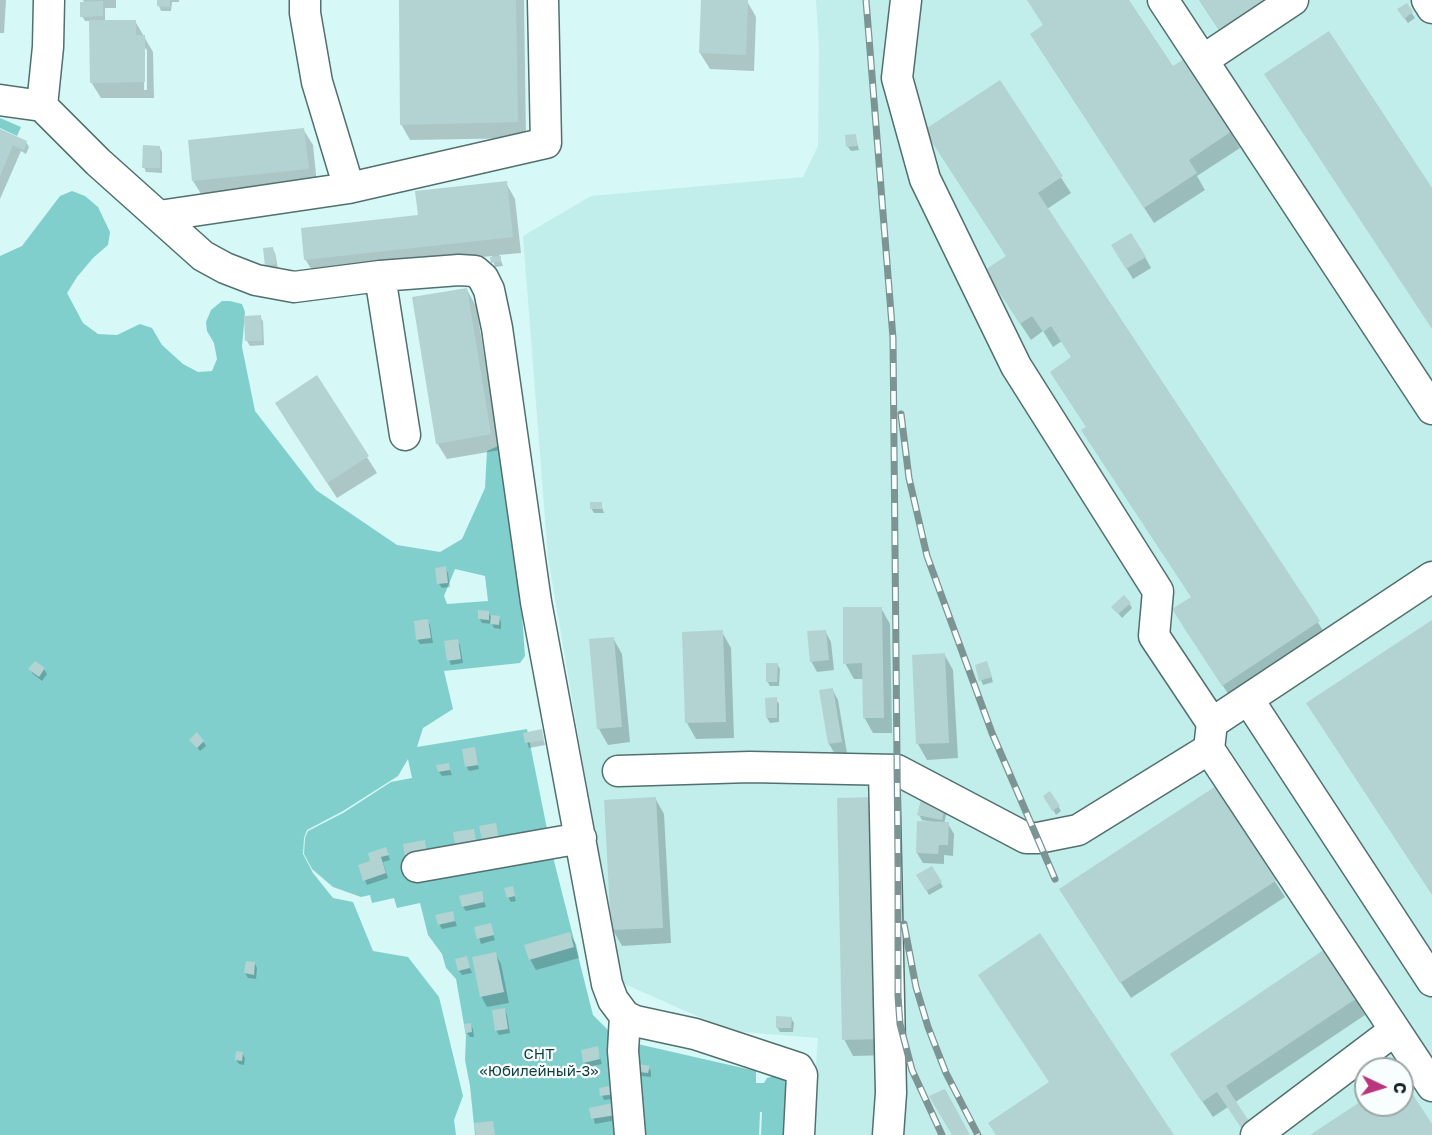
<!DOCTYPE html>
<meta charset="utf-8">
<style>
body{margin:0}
#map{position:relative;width:1432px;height:1135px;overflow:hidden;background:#d6f8f6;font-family:"Golos Text",sans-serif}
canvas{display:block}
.north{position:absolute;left:1354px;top:1057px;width:60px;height:60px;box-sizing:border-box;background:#f8fefe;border:2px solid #9da6a6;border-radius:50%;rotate:94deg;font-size:16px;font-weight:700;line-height:24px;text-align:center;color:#152222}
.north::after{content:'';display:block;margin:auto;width:21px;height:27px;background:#b9367d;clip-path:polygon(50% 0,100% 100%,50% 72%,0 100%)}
</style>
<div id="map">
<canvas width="1432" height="1135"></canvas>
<div class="north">С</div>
</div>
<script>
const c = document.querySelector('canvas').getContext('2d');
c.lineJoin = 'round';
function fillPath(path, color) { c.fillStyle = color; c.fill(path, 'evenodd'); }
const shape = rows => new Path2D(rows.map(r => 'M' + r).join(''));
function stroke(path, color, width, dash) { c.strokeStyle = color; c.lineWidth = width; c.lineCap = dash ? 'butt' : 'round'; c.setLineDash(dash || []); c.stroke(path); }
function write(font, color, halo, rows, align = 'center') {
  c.font = font + ' "Golos Text",sans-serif'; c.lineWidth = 4.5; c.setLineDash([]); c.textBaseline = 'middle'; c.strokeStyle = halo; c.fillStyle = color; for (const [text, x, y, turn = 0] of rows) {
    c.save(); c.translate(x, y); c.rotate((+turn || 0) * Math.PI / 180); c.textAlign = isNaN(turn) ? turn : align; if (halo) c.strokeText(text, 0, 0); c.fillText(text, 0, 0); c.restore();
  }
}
const built = shape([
 [816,0,1432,0,1432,1135,811,1135,818,1038,731,1031,620,982,548,557,523,236,591,196,803,177,818,146,819,47],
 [1366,1069,1402,1069,1402,1105,1366,1105]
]);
const green = shape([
 [0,118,21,127,17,136,0,128],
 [72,191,85,196,98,207,110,232,108,245,93,258,77,277,67,293,83,323,98,334,117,335,140,324,152,328,162,345,183,364,198,372,212,371,217,359,214,343,207,331,206,322,211,310,222,301,230,301,242,304,245,312,242,347,255,411,316,490,397,545,440,552,462,539,485,488,487,451,505,443,529,594,522,614,525,656,520,663,444,671,453,709,423,728,417,747,527,729,551,849,593,1015,609,1031,622,1135,475,1135,470,1086,465,1060,466,1036,456,979,446,968,442,954,428,935,420,903,397,908,394,898,372,903,370,895,361,897,333,887,312,869,304,854,305,838,308,831,343,813,391,782,412,778,408,759,398,776,343,811,307,830,304,838,303,854,313,873,333,898,353,902,373,951,408,957,439,997,463,1096,454,1120,456,1135,0,1135,0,256,22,246,60,196],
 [455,569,485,576,488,601,447,604,444,596],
 [629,1042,756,1071,756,1083,764,1083,767,1078,777,1075,787,1080,792,1135,761,1135,762,1112,760,1112,759,1135,636,1135]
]);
const shadow = shape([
 [0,0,6,0,4,33,0,33],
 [83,0,116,0,116,8,105,8,105,21,135,21,153,52,154,98,101,98,91,82,91,21,85,21,82,16,85,3],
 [144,47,147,50,147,90,144,90],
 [159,0,179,0,179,2,172,2,171,11,161,11,159,6],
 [401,0,524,0,526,138,410,140,401,124],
 [702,0,747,1,756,17,754,71,710,69,700,53],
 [1028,0,1127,0,1172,68,1227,126,1240,148,1197,176,1205,190,1154,223,1041,50,1044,26],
 [1199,0,1298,0,1229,45],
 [1406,5,1415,18,1408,23,1399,10],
 [999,82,1071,193,1047,209,1328,638,1233,701,1183,626,1192,598,1087,428,1073,358,1062,341,1053,347,1043,331,1031,340,996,287,987,271,1007,257,926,131],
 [303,129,313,145,317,185,203,197,193,181],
 [0,131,26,142,29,147,26,154,21,151,0,199],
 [855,136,859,150,851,151,848,147],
 [160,148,162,152,162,173,146,172,144,167],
 [506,183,515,199,521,253,499,255,503,266,495,267,492,256,315,275,305,259],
 [272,248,275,253,278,269,269,270,267,265],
 [1119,256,1145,257,1151,268,1133,279],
 [467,290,476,306,500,450,447,459,437,443],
 [260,317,263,321,264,345,250,346,247,341],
 [317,378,377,473,337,498,286,420],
 [601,504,604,513,594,513,591,508],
 [445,568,448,573,450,587,442,588,439,584],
 [1129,603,1132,608,1122,618,1113,607],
 [881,608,890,624,892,733,873,733,864,717,863,679,854,679,845,663],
 [488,612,491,617,499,617,501,622,501,629,494,628,492,624,482,623,479,618],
 [427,621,430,625,433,643,420,644,417,639],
 [825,631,831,642,834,670,817,672,811,661],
 [722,632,731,648,734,738,696,739,687,723,684,633],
 [613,638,622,654,630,742,608,745,599,729],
 [457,641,460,645,463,663,451,665,449,660],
 [944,654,953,670,958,758,927,760,918,744,913,656],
 [777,664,780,669,779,686,770,686,767,681],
 [989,668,993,682,983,685,981,680],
 [30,669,44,669,47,674,42,681,33,674],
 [832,689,838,700,847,753,835,754,829,744,821,691],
 [776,699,779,704,779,722,770,723,767,718],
 [541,731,545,745,529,748,525,734],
 [203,741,206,746,200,751,194,744],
 [474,749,479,769,469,771,466,766],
 [448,765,452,775,442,776,439,772],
 [1215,789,1285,897,1131,998,1070,905],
 [1050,793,1061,811,1056,815,1045,796],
 [655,798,664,814,671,943,622,946,613,930],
 [839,799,890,1055,853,1056,844,1039],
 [947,811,944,824,948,824,954,834,953,856,944,855,944,864,923,863,917,853,932,822,922,820,919,815],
 [386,849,390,860,383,862,388,878,367,885,365,880,372,862],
 [932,868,943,887,929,895,918,875],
 [512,887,516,901,511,902,508,897],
 [481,892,486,907,466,911,463,907],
 [452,913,457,926,442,929,439,924],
 [490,925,495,940,481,944,476,928],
 [570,934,576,944,579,958,536,970,530,959],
 [495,953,501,964,509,1003,487,1007,481,996],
 [466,958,472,973,462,975,459,971],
 [255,964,257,968,256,979,248,978,245,973],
 [1356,999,1365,1015,1213,1117,1181,1070],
 [505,1010,507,1015,510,1033,499,1035,496,1030],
 [791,1018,794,1023,793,1032,780,1032,777,1027],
 [470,1025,473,1029,474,1037,470,1037,467,1033],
 [597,1048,602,1064,587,1067,584,1062],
 [242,1053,245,1058,244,1065,239,1064,236,1060],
 [649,1067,651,1072,651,1077,642,1076,639,1071],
 [615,1087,618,1098,604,1100,602,1095],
 [613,1105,617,1120,595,1124,591,1109]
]);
const building = shape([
 [157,0,170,0,170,7,157,6],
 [399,0,516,0,518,122,400,125],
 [701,0,748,0,746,55,699,53],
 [1027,0,1129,0,1173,66,1184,59,1232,131,1189,160,1197,173,1144,208,1030,34,1043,25],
 [1199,0,1265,0,1219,30],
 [103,1,103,16,80,17,80,2],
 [1407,3,1413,12,1404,19,1397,9],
 [89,20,136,20,136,35,145,35,145,82,90,83],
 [1329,31,1432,188,1432,329,1264,74],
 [1000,80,1063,176,1038,193,1320,621,1222,686,1172,609,1191,597,1081,430,1086,427,1050,372,1071,357,1051,326,1043,332,1032,316,1020,324,985,270,1006,256,924,130],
 [304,128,309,169,192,181,188,140],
 [0,129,27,141,24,150,13,145,0,176],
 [856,134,857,146,846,147,845,135],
 [143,145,160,146,160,168,142,168],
 [507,181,513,237,304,260,301,228,418,215,415,191],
 [1131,233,1146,257,1126,269,1111,245],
 [273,247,276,264,265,266,263,248],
 [501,256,501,262,491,263,490,257],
 [467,288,491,434,436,444,412,297],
 [261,315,262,341,245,341,244,316],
 [317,375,369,456,327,483,275,403],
 [590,502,602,502,602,509,590,509],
 [446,566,448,583,437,584,435,568],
 [1124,595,1131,603,1118,614,1111,607],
 [843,607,882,607,884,718,863,718,862,663,843,664],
 [478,610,489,611,489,620,478,619],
 [491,615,500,616,499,625,490,624],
 [428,619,431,638,416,640,414,621],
 [1432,620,1432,895,1306,703],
 [723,630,726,722,685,723,682,632],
 [826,630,829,660,810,662,807,631],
 [614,637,622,727,597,729,589,639],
 [458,639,461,659,447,661,444,641],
 [945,653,949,743,916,744,912,655],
 [35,661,45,668,39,677,28,669],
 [987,661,992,677,979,681,975,665],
 [766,663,778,663,777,682,766,682],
 [833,688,842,742,828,744,819,690],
 [777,697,777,718,766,718,765,698],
 [542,729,544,740,525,743,523,733],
 [197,732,204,741,197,748,189,740],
 [475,747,478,765,465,767,462,749],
 [449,763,450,770,438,772,436,765],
 [1216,786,1277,880,1120,983,1059,889],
 [1050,791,1060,806,1052,811,1043,796],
 [656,797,663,928,611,930,604,800],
 [878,797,882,1039,842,1040,837,798],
 [921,800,945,805,942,820,917,815],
 [917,821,949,822,948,845,939,845,938,854,916,853],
 [496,823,500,846,484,849,479,826],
 [474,829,477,846,456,850,453,832],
 [425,840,427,853,405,857,403,844],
 [386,847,389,855,381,857,386,873,363,881,358,865,370,861,368,853],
 [932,866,942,882,926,891,916,875],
 [513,886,515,896,507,898,504,888],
 [482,891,484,902,462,907,459,896],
 [453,911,455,921,438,925,435,915],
 [491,923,494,935,477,939,474,927],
 [570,932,574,947,529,960,524,945],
 [1040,933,1174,1135,996,1135,988,1123,1049,1082,978,975],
 [1325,949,1357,998,1226,1086,1258,1135,1246,1135,1217,1092,1202,1102,1170,1054],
 [496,952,504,992,480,997,472,957],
 [467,956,470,968,458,971,455,959],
 [246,961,255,962,254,975,244,973],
 [505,1008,508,1029,495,1031,492,1010],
 [776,1016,792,1017,791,1028,776,1028],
 [471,1023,472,1032,466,1033,464,1024],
 [598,1046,600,1059,583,1063,581,1050],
 [236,1051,243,1052,242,1061,235,1060],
 [639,1064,650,1066,648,1073,638,1072],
 [1366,1070,1366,1092,1356,1077],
 [1402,1078,1432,1124,1432,1135,1310,1135,1366,1098,1366,1105,1402,1105],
 [615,1085,616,1094,600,1096,599,1088],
 [945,1089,970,1135,952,1135,929,1096],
 [613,1103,616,1115,591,1119,589,1108],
 [493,1121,495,1135,476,1135,474,1123]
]);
const minor = shape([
 [305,0,305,13,317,82,349,188],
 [1163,0,1432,409],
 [1427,0,1432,8],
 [1203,60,1293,0],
 [0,100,42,106,48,47,49,0],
 [42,106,98,162,203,256,225,268,256,280,294,287,380,276,459,270,475,271,483,278,489,290,497,328,536,602,607,984,613,1000,625,1016,635,1021,695,1034,798,1068,802,1075,799,1135],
 [159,216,349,188,546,143,543,0],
 [380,276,405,435],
 [1248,699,1432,981],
 [1212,723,1432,577],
 [1209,749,1432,1086],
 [884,770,891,1093,888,1135],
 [618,771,750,767,897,770,1026,838,1038,838,1078,830,1209,749,1212,723,1154,636,1158,591,1016,366,925,179,897,78,906,0],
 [417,867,581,838],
 [625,1016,623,1051,630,1135],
 [1256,1135,1395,1030]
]);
const rail = shape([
 [866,0,893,338,898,864,898,996,900,1024,912,1070,942,1135],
 [901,414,909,478,927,556,992,733,1055,879],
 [904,924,916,987,928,1027,946,1073,978,1135]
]);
const parkNames = [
 ["СНТ",539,1054],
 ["«Юбилейный-3»",539,1071]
];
fillPath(built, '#c1edeb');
fillPath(green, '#80cfcc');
fillPath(shadow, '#0003');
fillPath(building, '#b2d3d1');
stroke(minor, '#51706e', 33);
stroke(minor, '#fff', 30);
stroke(rail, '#7c9594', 7);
stroke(rail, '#f8fefe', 4.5, [14]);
write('15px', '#103d3c', '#f8fefe', parkNames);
</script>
